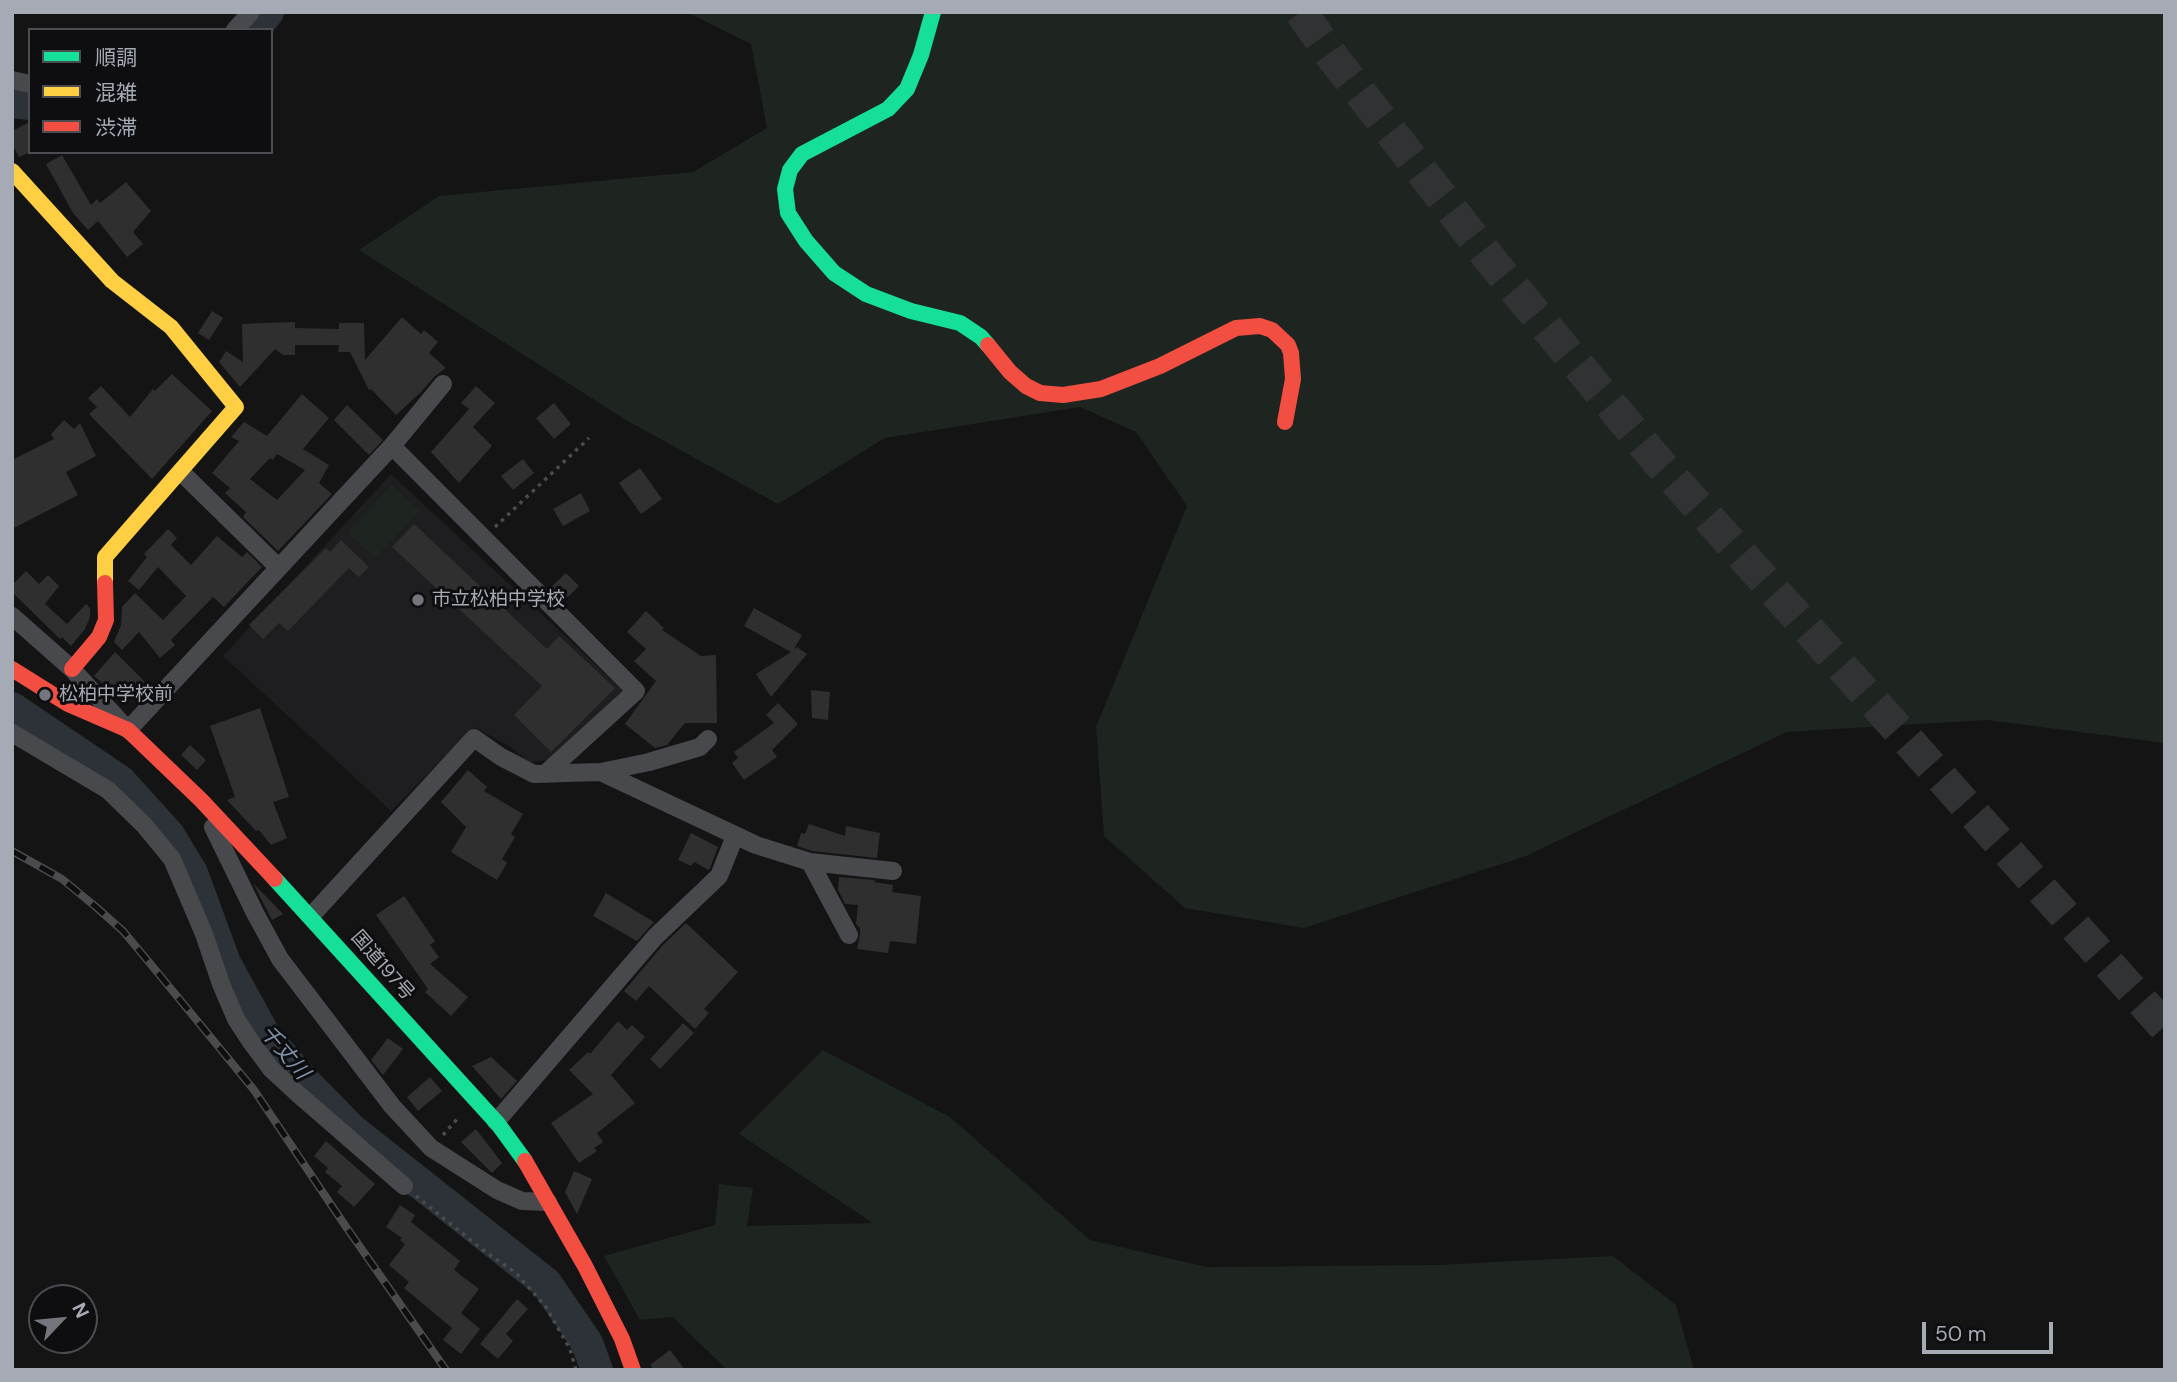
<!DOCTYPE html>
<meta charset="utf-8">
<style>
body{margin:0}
#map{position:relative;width:2177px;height:1382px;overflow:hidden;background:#141414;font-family:"DM Sans","Noto Sans JP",sans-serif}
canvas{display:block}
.frame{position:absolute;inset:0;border:14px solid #a6aab4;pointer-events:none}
.legend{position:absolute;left:28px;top:28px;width:245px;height:126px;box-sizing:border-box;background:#0e0e10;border:2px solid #4b4c52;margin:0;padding:9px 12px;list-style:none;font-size:21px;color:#a6aab4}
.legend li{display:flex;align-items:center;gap:14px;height:35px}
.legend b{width:35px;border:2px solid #4b4c52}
.north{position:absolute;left:28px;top:1284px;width:70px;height:70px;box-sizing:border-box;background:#0e0e10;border:2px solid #4b4c52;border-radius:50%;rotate:64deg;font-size:19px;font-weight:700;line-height:28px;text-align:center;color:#a6aab4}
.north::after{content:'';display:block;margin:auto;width:24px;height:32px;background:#73767c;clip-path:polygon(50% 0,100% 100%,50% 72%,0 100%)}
.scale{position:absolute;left:1922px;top:1322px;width:131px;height:32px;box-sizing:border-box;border:4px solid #a6aab4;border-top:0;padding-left:9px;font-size:21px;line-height:24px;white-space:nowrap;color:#a6aab4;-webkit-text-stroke:5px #0e0e10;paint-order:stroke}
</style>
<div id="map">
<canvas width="2177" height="1382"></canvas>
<div class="frame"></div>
<ul class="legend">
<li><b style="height:9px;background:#16e098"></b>順調</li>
<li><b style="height:9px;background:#ffcf43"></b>混雑</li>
<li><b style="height:9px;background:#f24e42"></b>渋滞</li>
</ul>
<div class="north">N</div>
<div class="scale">50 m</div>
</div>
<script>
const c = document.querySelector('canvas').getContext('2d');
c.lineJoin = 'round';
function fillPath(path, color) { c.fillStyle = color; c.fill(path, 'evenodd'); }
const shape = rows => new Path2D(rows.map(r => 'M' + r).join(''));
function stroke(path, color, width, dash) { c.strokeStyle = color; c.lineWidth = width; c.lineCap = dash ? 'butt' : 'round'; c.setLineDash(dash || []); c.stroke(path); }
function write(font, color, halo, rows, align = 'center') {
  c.font = font + ' "DM Sans","Noto Sans JP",sans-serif'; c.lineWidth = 6; c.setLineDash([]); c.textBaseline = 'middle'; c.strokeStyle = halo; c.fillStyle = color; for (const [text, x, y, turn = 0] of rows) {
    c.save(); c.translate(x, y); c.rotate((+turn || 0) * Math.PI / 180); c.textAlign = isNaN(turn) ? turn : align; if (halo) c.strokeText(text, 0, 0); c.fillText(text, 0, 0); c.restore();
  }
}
const built = shape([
 [391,474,623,690,550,760,529,762,511,747,474,727,391,811,223,656]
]);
const green = shape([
 [687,12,2165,12,2165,743,1987,720,1787,732,1526,856,1304,928,1185,908,1104,836,1096,727,1187,506,1136,432,1080,407,885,438,778,504,626,420,359,250,439,196,693,172,767,128,751,44],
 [392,485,420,511,375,558,348,533],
 [823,1050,950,1117,1090,1240,1207,1267,1439,1265,1613,1256,1676,1305,1694,1370,727,1370,673,1317,640,1320,604,1256,715,1225,719,1184,753,1188,747,1226,873,1223,739,1134]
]);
const river = shape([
 [253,30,268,12],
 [12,102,30,104],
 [12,708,120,781,169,835,192,873,225,963,265,1036,304,1081,351,1129,546,1283,587,1343,597,1370]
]);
const building = shape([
 [30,122,30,152,19,157,12,144,12,131],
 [62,155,91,205,97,199,100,203,126,182,151,211,133,232,143,244,127,257,98,221,88,230,73,213,46,164],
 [212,311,223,318,209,340,198,333],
 [402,317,421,334,424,330,438,342,429,353,446,368,435,376,421,392,396,415,371,389,369,390,350,352,338,352,339,345,295,345,295,355,283,355,275,349,240,387,219,362,226,351,243,362,242,324,263,323,295,322,295,328,339,329,339,323,364,323,365,360],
 [172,374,212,411,152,479,89,414,97,407,88,398,101,386,130,417,153,389,155,391],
 [476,386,495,403,473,427,492,446,459,483,431,452,469,409,461,403],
 [302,394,329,418,303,449,329,465,319,483,332,494,278,551,243,517,246,512,225,493,230,488,212,473,239,441,231,437,244,422,267,436],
 [277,454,305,470,277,500,250,479,270,458,273,460],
 [554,403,571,424,554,439,536,418],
 [347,405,383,440,369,455,334,420],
 [64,420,74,429,80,423,96,456,66,472,78,495,12,529,12,460,54,439,51,434],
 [523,459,534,473,513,490,501,476],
 [640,468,662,499,641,514,619,483],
 [581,493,590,511,563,526,553,509],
 [414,524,547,649,559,636,615,688,551,752,514,715,542,686,392,547],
 [168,529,177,538,171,545,191,565,217,536,242,557,247,552,262,567,224,607,213,597,171,640,175,645,160,658,139,632,122,650,114,642,121,625,122,607,135,593,163,620,186,596,158,567,139,590,128,581,147,557,144,554],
 [341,540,369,567,359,577,349,568,288,631,279,623,263,639,249,625,326,548,330,552],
 [26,571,39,584,48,575,59,586,45,604,67,624,86,604,90,608,90,617,85,629,71,646,62,637,60,639,12,592,12,585],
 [566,573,579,586,563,602,550,588],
 [754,608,802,635,794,649,797,647,807,654,771,697,756,674,791,652,744,626],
 [646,611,664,628,662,630,701,656,716,655,717,723,685,723,667,745,655,748,625,724,656,681,634,661,646,649,627,632],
 [115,652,145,682,124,702,94,676],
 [811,690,830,692,828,720,812,718],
 [778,703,798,724,772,750,777,757,744,780,732,763,738,758,734,752,774,723,766,715],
 [260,708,289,797,273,802,287,838,271,845,259,830,256,831,227,800,235,797,210,726],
 [190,745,206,760,197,770,181,755],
 [468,770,487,787,484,791,523,814,511,834,515,837,502,859,507,863,497,880,451,852,466,827,441,802],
 [809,824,845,836,846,826,880,833,877,858,812,851,797,846,801,833,805,834],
 [691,833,718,847,709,870,694,862,691,866,678,860],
 [839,877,875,880,874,882,893,885,892,892,921,896,916,944,890,941,888,953,857,949,860,935,860,928,856,924,858,905,845,904,838,890],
 [253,883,283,914,272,920],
 [606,893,654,922,637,941,593,916],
 [404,896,435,941,430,945,439,957,430,964,468,997,451,1016,425,992,428,989,376,915],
 [686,923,738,972,704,1009,709,1013,695,1029,649,986,636,1001,624,991,663,945],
 [618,1021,627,1030,632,1025,645,1037,611,1075,635,1103,597,1133,603,1142,594,1148,597,1151,579,1163,551,1123,593,1094,569,1070,588,1052,590,1054],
 [683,1023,694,1033,660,1069,650,1059],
 [388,1038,403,1049,383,1075,371,1060],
 [491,1057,517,1081,501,1099,472,1066],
 [430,1077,442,1091,418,1111,407,1097],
 [476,1129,502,1163,492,1173,461,1142],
 [326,1141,375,1184,354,1207,337,1192,342,1186,325,1172,328,1168,314,1156],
 [574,1171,592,1179,577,1214,565,1192],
 [400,1205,415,1215,411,1222,460,1261,454,1270,479,1289,461,1313,480,1329,461,1354,443,1340,452,1328,404,1288,409,1282,389,1265,405,1244,400,1240,402,1238,386,1227],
 [517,1299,528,1309,506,1334,513,1341,498,1359,480,1344],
 [670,1350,685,1370,652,1370,651,1364]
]);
const highwayTunnel = shape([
 [1301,12,1334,59,1493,263,1660,464,2165,1027]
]);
const path = shape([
 [495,527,589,438],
 [443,1135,459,1117],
 [416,1196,483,1250,516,1273,546,1307,570,1349,576,1370]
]);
const street = shape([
 [235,30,251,12],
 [12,80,30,84],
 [392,446,636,691,545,774],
 [181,472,279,568],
 [12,616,72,669,128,730,392,446,443,384],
 [12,733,108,790,144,825,172,859,204,934,221,984,236,1019,251,1042,271,1069,298,1094,404,1186],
 [601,772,756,845,810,862,849,935],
 [213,827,255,913,280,959,392,1106,431,1148,497,1190,522,1201,548,1202],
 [810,862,893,871],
 [311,916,474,738,501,757,534,774,601,772,649,762,700,747,708,739],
 [496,1122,655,937,719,876,735,836]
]);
const fast = shape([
 [933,12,921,55,907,89,888,109,802,154,790,170,785,189,788,213,806,241,834,273,866,294,911,311,960,323,981,337,988,345],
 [275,879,498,1124,525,1161]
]);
const slow = shape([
 [12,171,112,281,171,327,236,407,105,557,105,583]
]);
const jam = shape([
 [988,345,1010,372,1026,386,1040,393,1063,395,1101,389,1160,366,1236,328,1260,326,1272,330,1288,345,1291,353,1293,379,1285,422],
 [12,669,68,704,128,730,201,800,275,879],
 [72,669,99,637,106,620,105,583],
 [525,1161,585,1266,622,1339,633,1370]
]);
const rail = shape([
 [12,851,62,879,96,907,123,931,153,967,254,1090,342,1221,446,1370]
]);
const markers = [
 [418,600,7,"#73767c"],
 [45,695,7,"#73767c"]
];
const poiNames = [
 ["市立松柏中学校",432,600],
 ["松柏中学校前",59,695]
];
const streetNames = [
 ["国道197号",382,966,49]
];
const waterNames = [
 ["千丈川",284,1053,50]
];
fillPath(built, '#1e1e20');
fillPath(green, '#1e241f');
stroke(river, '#2c3238', 32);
fillPath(building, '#2f2f30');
stroke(highwayTunnel, '#313234', 33, [33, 17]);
stroke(path, '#4a4b4e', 3.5, [3.5, 5]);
stroke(street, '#48494d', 18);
stroke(fast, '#16e098', 16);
stroke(slow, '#ffcf43', 16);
stroke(jam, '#f24e42', 16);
stroke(rail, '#4a4b4d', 8);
stroke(rail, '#0e0e10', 5, [16]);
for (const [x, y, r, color] of markers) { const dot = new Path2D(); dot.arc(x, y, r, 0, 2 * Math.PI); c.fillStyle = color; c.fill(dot); stroke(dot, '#0e0e10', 2.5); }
write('19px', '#a6aab4', '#0e0e10', poiNames, 'left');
write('19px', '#a6aab4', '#0e0e10', streetNames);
write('italic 21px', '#8095ac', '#0e0e10', waterNames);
</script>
